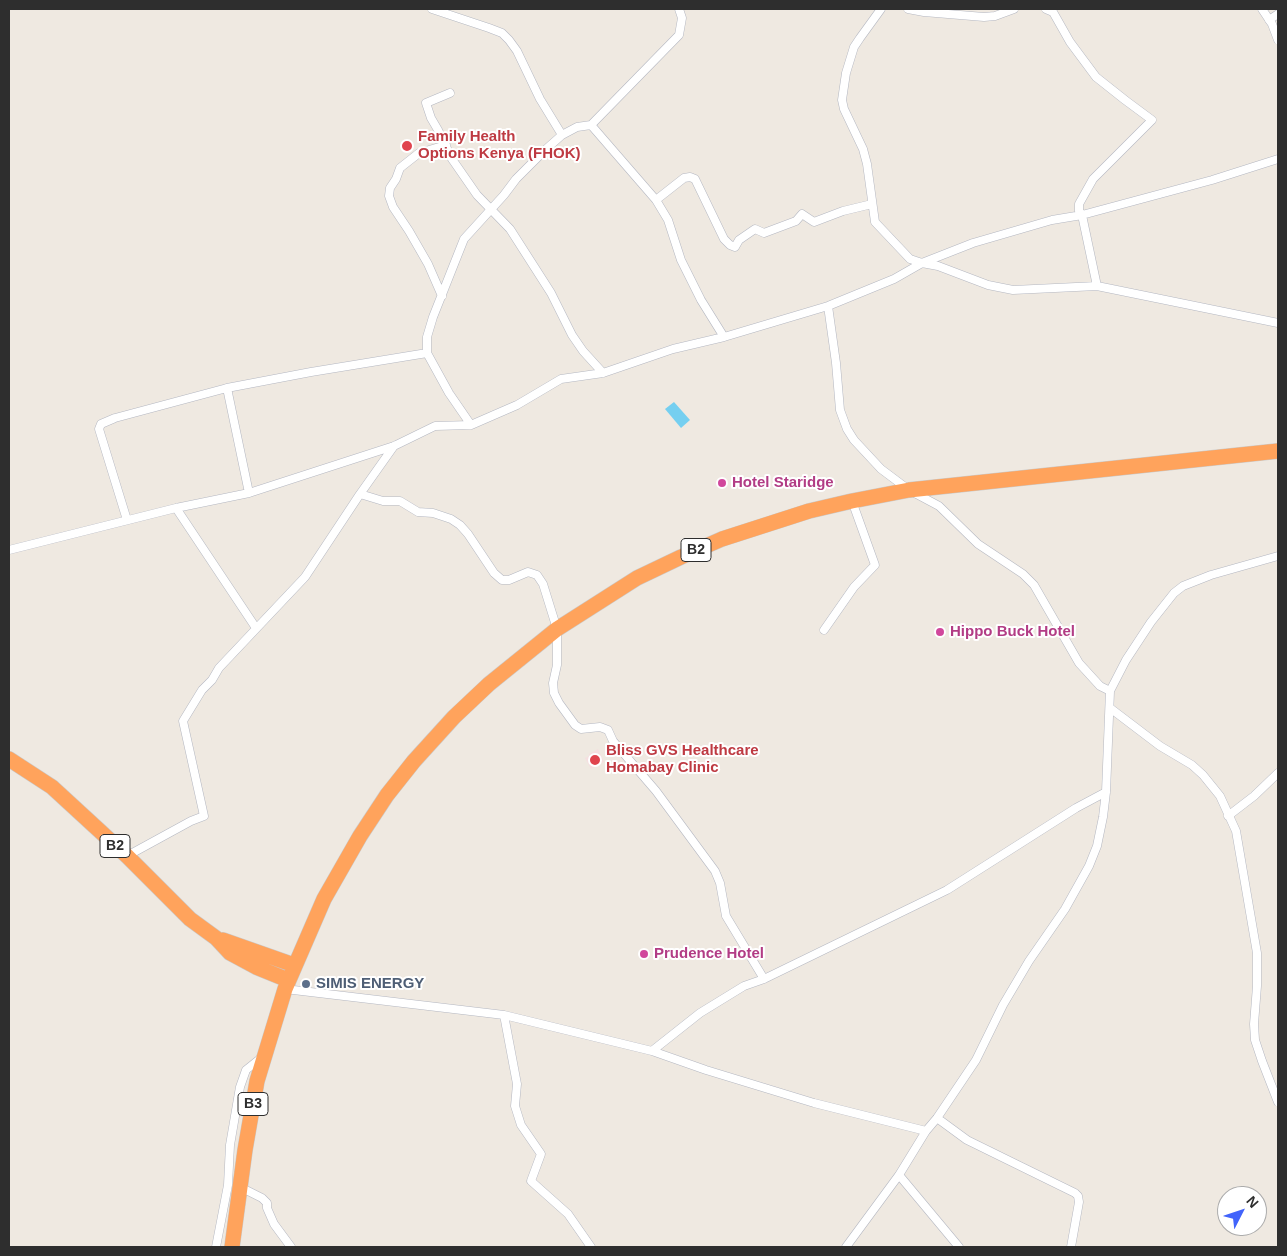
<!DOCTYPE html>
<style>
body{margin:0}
#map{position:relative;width:1287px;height:1256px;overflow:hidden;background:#efe9e1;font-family:Arial,sans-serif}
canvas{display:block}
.frame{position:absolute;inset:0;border:10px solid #2e2e2e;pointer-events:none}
.north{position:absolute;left:1217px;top:1186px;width:50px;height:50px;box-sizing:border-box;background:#fff;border:1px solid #ababab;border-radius:50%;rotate:49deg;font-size:14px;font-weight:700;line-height:20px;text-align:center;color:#2e2e2e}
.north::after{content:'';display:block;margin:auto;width:18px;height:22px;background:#4264fb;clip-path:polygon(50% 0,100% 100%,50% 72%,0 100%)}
</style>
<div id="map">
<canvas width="1287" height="1256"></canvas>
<div class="frame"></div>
<div class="north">N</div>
</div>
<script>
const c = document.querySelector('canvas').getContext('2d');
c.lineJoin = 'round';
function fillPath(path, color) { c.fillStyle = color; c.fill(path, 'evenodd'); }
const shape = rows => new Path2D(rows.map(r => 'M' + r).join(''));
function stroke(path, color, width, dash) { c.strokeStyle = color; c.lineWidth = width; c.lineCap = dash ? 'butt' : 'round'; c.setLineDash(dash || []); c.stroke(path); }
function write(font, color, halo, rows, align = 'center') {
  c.font = font + ' Arial,sans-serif'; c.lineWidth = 4; c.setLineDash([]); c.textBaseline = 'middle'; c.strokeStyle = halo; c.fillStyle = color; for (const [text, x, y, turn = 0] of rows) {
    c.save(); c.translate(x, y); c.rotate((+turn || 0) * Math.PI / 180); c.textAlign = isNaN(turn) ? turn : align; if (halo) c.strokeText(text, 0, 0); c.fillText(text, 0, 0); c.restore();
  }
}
const medical = shape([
 [598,749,604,762,591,769,585,758,589,756,589,754]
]);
const water = shape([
 [674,402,690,420,681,428,665,409]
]);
const street = shape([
 [432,9,489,28,502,33,509,40,517,51,540,99,562,135],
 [881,9,860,38,854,47,846,73,842,100,844,109,863,149,867,164,875,222,910,259,922,263,973,243,1052,220,1082,215,1212,180,1278,159],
 [908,9,924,12,984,17,995,16,1014,9],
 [1046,9,1053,12,1070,42,1096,77,1125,100,1152,120,1093,179,1079,204,1079,211,1082,215,1097,286],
 [1262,9,1272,24,1278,40],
 [1269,20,1278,14],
 [450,93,426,103,431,118,438,130,452,159,477,195,510,229,551,293,572,335,583,351,603,373],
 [591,125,679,35,682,18,679,9],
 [656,200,684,178,690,177,695,179,724,239,730,245,735,247,739,240,755,229,764,233,796,221,802,214,814,222,843,211,872,204],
 [442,296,428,264,409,231,393,207,389,196,390,188,396,179,400,168,419,153,446,145],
 [828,306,836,363,840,410,847,429,854,440,881,469,909,490,939,506,978,544,1023,574,1034,585,1079,663,1100,686,1110,691],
 [227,388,249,493],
 [471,425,449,393,427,353,427,337,433,317,464,239,504,195,516,179,545,150,562,135,577,127,591,125,656,200,668,220,681,260,701,300,724,337],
 [394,446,360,494,383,501,400,501,418,512,433,513,451,519,460,525,468,534,494,573,502,580,509,580,528,572,537,575,543,584,557,629,557,665,553,683,554,693,559,703,575,725,581,729,600,727,608,730,613,741,656,791,715,871,720,883,726,916,764,979],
 [176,508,256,628],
 [127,520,99,429,101,424,115,418,227,388,311,372,427,353],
 [9,550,176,508,249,493,394,446,435,426,471,425,517,405,561,379,603,373,673,349,724,337,828,306,894,279,922,263,938,266,988,285,1013,290,1097,286,1278,323],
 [824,630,854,587,875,565,852,501],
 [1110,708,1160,746,1192,765,1203,775,1220,796,1236,831,1257,953,1257,986,1254,1024,1255,1040,1262,1061,1278,1102],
 [1228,816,1254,796,1278,773],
 [127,856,191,821,204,816,183,721,202,690,212,680,219,668,305,577,360,494],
 [285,989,504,1015,652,1051,706,1070,814,1103,926,1131],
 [504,1015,517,1084,515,1106,521,1125,541,1154,531,1181,568,1214,591,1247],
 [652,1051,700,1013,744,986,764,979,947,890,1076,808,1106,792],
 [937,1118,967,1140,1075,1193,1078,1196,1079,1202,1071,1247],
 [899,1175,959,1247],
 [240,1187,262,1198,267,1203,267,1208,274,1224,291,1247],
 [216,1247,228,1185,230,1145,240,1087,246,1070,261,1058],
 [846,1247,899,1175,926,1131,937,1118,976,1060,1003,1005,1029,961,1065,909,1089,866,1097,846,1103,817,1106,792,1110,691,1126,660,1151,622,1174,593,1183,586,1211,575,1278,556]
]);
const highway = shape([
 [9,759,52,787,127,856,190,919,216,938,230,953,256,967,288,980],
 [223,940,294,965],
 [232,1247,245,1150,257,1081,285,989,324,899,360,836,387,795,414,761,454,717,489,684,557,629,637,578,681,557,722,539,809,511,852,501,909,490,1278,451]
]);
const markers = [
 [407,146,6,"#e0444e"],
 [722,483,5,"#d1479c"],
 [940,632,5,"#d1479c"],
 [595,760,6,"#e0444e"],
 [644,954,5,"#d1479c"],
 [306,984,5,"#5c6f8a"]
];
const shields = [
 [696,550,30],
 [115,846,30],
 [253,1104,30]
];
const shieldNames = [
 ["B2",696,550],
 ["B2",115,846],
 ["B3",253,1104]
];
const healthNames = [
 ["Family Health",418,137],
 ["Options Kenya (FHOK)",418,154],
 ["Bliss GVS Healthcare",606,751],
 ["Homabay Clinic",606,768]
];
const hotelNames = [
 ["Hotel Staridge",732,483],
 ["Hippo Buck Hotel",950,632],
 ["Prudence Hotel",654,954]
];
const serviceNames = [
 ["SIMIS ENERGY",316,984]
];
fillPath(medical, '#f5dfe0');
fillPath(water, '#75cff0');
stroke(street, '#b4b7c1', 9);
stroke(highway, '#c9c9c9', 16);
stroke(street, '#fff', 8);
stroke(highway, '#ffa35c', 15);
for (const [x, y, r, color] of markers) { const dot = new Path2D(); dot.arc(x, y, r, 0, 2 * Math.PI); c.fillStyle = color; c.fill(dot); stroke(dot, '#fff', 2); }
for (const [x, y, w] of shields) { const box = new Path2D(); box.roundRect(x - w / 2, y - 11.5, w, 23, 4); c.fillStyle = '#fff'; c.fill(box); stroke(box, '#2e2e2e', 1); }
write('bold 14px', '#2e2e2e', null, shieldNames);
write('bold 15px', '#be3a42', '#fff', healthNames, 'left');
write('bold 15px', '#b23c85', '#fff', hotelNames, 'left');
write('bold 15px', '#4e5e75', '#fff', serviceNames, 'left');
</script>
